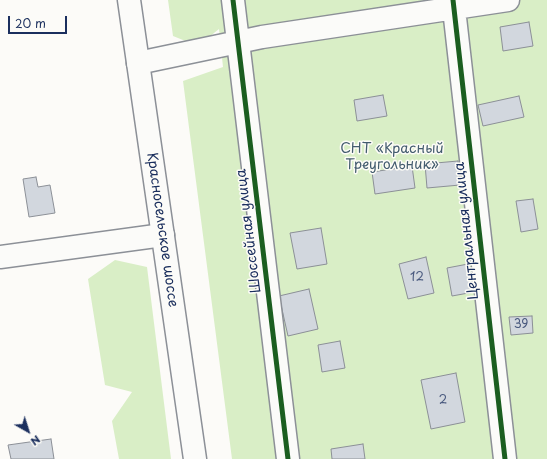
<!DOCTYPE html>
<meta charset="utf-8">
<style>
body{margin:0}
#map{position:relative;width:547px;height:459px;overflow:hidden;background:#fcfbf8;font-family:"Playpen Sans",sans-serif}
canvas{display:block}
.north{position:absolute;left:8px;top:411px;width:40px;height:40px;-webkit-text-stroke:3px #fdfcf7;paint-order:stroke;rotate:141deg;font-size:11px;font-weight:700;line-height:16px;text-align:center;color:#1b2f5e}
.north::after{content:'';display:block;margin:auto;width:14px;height:18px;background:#1b2f5e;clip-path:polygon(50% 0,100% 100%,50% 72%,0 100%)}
.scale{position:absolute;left:8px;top:16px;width:59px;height:18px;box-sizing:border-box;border:2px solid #1b2f5e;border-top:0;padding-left:5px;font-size:12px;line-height:14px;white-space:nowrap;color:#1b2f5e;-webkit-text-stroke:3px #fdfcf7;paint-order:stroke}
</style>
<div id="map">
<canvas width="547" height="459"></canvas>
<div class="north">N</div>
<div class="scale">20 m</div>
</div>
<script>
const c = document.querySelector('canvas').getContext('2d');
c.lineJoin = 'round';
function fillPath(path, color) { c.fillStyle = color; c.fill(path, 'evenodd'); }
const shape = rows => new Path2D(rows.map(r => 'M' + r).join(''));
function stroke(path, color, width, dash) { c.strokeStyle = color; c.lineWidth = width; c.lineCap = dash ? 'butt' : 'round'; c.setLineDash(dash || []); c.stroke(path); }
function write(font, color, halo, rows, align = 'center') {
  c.font = font + ' "Playpen Sans",sans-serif'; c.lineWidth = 3; c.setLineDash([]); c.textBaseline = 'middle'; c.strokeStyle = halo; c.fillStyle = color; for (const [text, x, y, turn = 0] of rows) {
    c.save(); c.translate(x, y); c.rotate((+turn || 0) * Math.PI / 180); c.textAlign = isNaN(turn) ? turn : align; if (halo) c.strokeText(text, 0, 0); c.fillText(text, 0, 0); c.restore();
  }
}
const green = shape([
 [168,0,547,0,547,459,232,459,183,81,223,67,219,29,209,37,193,44,173,36],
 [115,260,147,267,171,459,119,459,112,421,132,392,105,385,88,279]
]);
const building = shape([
 [529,22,533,46,503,51,500,27,529,22],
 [383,95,387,116,357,121,354,100,383,95],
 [519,96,524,117,483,126,478,105,519,96],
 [458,161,460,185,427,188,425,164,458,161],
 [412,166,415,188,375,194,372,172,412,166],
 [36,177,38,187,50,185,55,213,29,217,23,179,36,177],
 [533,199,538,229,521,232,516,201,533,199],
 [321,228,327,264,297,269,290,233,321,228],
 [426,257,434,293,408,299,399,264,426,257],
 [468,264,474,292,452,296,447,268,468,264],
 [309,289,318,329,288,336,279,296,309,289],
 [532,316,533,333,511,335,509,317,532,316],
 [340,341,345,368,322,372,318,345,340,341],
 [456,373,465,422,431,429,421,380,456,373],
 [51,439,54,459,11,459,8,445,51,439],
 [363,444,365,459,332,459,331,449,363,444]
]);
const minor = shape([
 [233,0,288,459],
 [453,0,505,459],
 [138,63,262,37,508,0],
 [0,257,163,235]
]);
const highway = shape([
 [129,0,195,459]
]);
const cycleway = shape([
 [233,0,288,459],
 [453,0,505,459]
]);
const numberNames = [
 ["12",417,278],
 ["39",521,325],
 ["2",443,401]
];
const parkNames = [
 ["СНТ «Красный",392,149],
 ["Треугольник»",392,165]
];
const streetNames = [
 ["Красносельское шоссе",162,230,82],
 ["Шоссейная улица",249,231,-97],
 ["Центральная улица",467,231,-96]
];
fillPath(green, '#d9eec6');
fillPath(building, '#d2d7de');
stroke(building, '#8c9097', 1);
stroke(minor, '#8c9097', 25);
stroke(highway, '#8c9097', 25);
stroke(minor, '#fbfbf9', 22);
stroke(highway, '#fbfbf9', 22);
stroke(cycleway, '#1b5e20', 5);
write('12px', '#49597e', null, numberNames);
write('14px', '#435c6e', '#fdfcf7', parkNames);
write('14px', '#1b2f5e', '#fdfcf7', streetNames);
</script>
